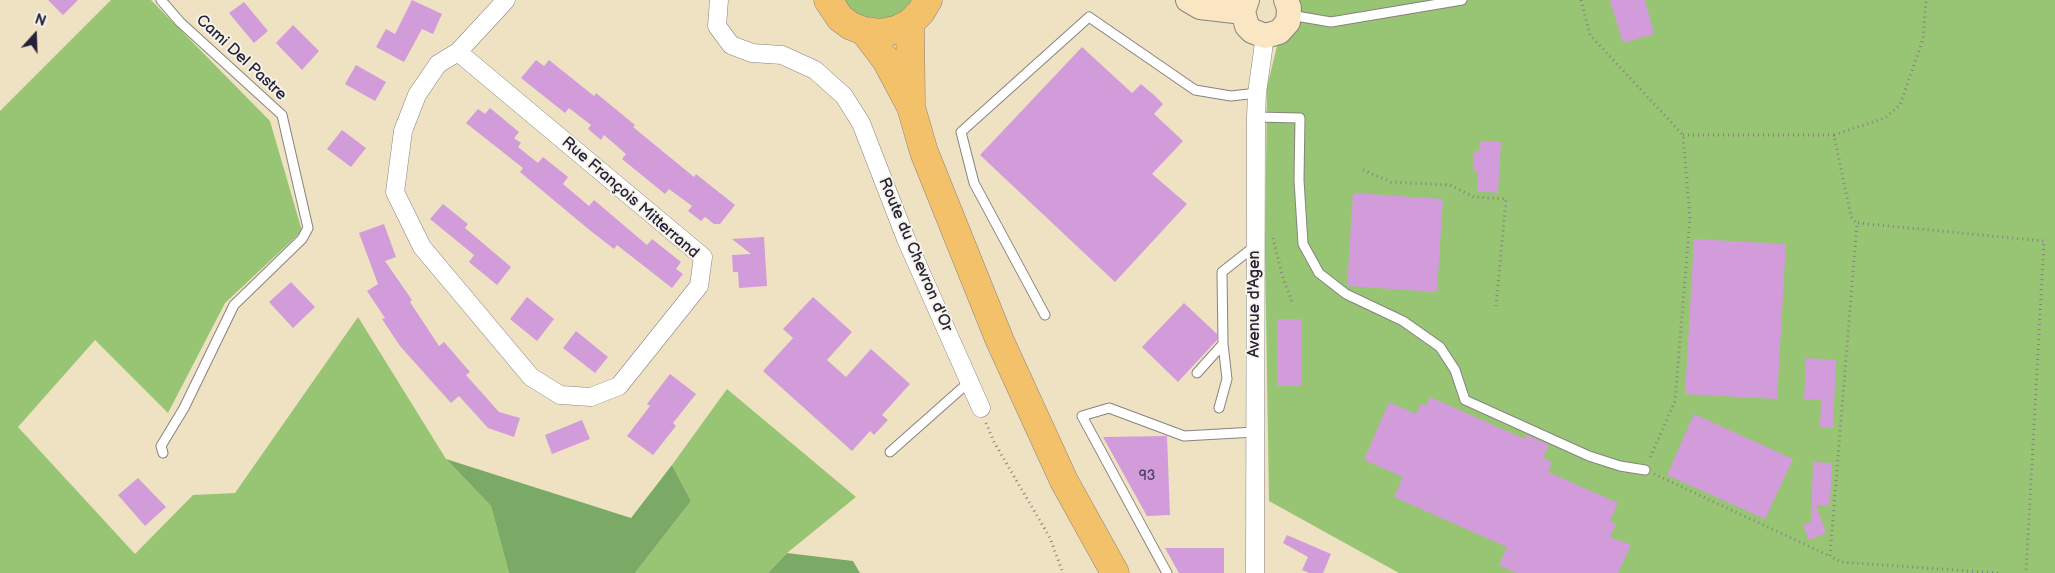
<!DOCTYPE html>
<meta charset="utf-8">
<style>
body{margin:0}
#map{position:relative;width:2055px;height:573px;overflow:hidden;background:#eee2c3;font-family:"Balsamiq Sans",sans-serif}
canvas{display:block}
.north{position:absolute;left:10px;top:10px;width:50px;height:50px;-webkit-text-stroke:4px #f7f3e8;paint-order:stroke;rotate:20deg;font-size:14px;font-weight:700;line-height:20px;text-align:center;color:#22223b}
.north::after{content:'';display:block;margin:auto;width:18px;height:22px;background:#22223b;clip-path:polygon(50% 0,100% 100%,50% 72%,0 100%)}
</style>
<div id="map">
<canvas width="2055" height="573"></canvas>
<div class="north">N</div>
</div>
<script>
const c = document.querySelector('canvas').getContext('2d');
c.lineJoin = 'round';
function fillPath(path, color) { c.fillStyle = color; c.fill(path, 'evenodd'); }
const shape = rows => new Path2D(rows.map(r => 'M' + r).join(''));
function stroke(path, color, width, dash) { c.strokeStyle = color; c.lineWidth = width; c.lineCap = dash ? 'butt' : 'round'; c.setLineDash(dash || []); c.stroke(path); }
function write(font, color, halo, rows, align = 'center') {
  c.font = font + ' "Balsamiq Sans",sans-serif'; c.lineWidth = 4; c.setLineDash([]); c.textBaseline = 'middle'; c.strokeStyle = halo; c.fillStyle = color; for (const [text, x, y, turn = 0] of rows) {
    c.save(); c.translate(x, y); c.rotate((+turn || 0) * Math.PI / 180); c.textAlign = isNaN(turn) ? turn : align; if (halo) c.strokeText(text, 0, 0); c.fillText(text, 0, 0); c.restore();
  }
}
const green = shape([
 [111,0,151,0,270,121,302,231,225,303,168,413,95,340,18,427,135,554,193,495,235,493,358,317,446,459,491,506,509,573,0,573,0,111],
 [840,0,915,0,901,16,885,22,853,15],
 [1299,0,2055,0,2055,573,1399,573,1269,501,1265,251,1267,87,1277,46,1296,31],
 [727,389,856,497,787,553,768,573,635,573,691,501,672,465]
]);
const forest = shape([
 [446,459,631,518,672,465,691,501,635,573,509,573,491,506],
 [787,553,853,561,860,573,768,573]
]);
const building = shape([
 [48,0,78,0,63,15],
 [412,0,442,14,433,34,422,29,404,62,376,47,386,29,395,34],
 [1610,0,1645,0,1654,34,1623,43],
 [244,2,268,31,254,43,229,13],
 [293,25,319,51,302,70,276,43],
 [1082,47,1132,93,1141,84,1155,96,1163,104,1154,114,1183,141,1152,174,1187,204,1115,282,980,155],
 [536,60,544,66,549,60,594,96,596,93,635,125,633,127,694,177,696,174,735,205,720,224,714,224,705,217,701,221,688,211,692,206,669,189,665,194,622,159,626,154,604,135,601,140,588,129,591,125,569,108,565,113,521,78],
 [356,65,386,82,375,101,345,84],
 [490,108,519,132,514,138,521,143,518,147,538,163,543,157,568,177,563,184,569,189,589,206,594,200,647,245,652,239,681,262,676,269,683,274,672,288,617,245,614,249,587,228,520,172,523,168,466,123,478,109,485,114],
 [342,130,366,148,351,167,327,149],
 [1480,141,1501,142,1498,193,1477,191,1478,171,1473,171,1474,151,1479,151],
 [1353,193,1443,199,1437,292,1347,286],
 [443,204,468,224,465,228,511,267,497,285,469,262,474,255,430,219],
 [384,224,396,257,385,261,412,300,410,302,439,346,444,342,470,372,466,375,499,412,520,418,514,437,488,428,459,396,451,403,400,346,382,319,385,318,367,291,378,284,359,233],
 [764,237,767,286,739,288,738,272,733,272,732,255,751,254,732,239],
 [1694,239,1786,244,1777,399,1685,394],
 [291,282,315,307,293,328,269,302],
 [527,297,554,319,537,341,510,319],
 [813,297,852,332,827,360,846,377,871,349,910,384,882,415,888,420,874,435,870,431,852,451,763,371,793,338,783,329],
 [1184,303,1217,334,1217,340,1178,382,1142,347],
 [1277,319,1301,319,1301,386,1277,386],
 [576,331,608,357,595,373,563,348],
 [1806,358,1836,360,1833,428,1820,427,1821,400,1804,399],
 [670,374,696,394,673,423,676,426,653,455,627,436,650,406,647,404],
 [1430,397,1525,439,1527,435,1549,445,1543,458,1552,462,1548,472,1618,503,1610,521,1616,524,1610,537,1631,545,1618,573,1517,573,1499,565,1507,547,1394,497,1403,477,1364,460,1389,402,1416,414,1420,404,1426,406],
 [1694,414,1793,459,1765,519,1667,475],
 [582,420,590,439,552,454,545,435],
 [1167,436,1170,515,1147,516,1103,437],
 [1813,462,1832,463,1830,505,1816,505,1826,533,1809,540,1803,525,1811,522],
 [138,478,166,507,145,526,118,495],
 [1287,535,1331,554,1323,573,1309,573,1302,570,1308,557,1283,543],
 [1165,548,1224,548,1224,573,1179,573]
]);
const path = shape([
 [1581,0,1590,35,1683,135,1690,218,1675,401,1649,460],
 [1683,135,1834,135,1851,217,1857,223],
 [1834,135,1885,118,1900,105,1923,39,1926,0],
 [1363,170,1391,182,1450,185,1474,197,1506,199,1496,306],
 [1273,238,1283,278,1293,304],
 [986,423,994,442,1050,538,1063,573],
 [1654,474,1830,556],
 [1998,573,1841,562,1830,556,1857,223,2044,241,2026,573]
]);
const service = shape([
 [161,0,180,22,282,115,308,228,302,239,234,305,184,408,161,446,163,453],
 [1290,15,1331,22,1462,0],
 [1256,117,1300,118,1299,180,1303,244,1319,273,1346,294,1403,321,1440,347,1455,370,1465,400,1589,456,1620,466,1645,470],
 [1045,315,974,183,961,132,1089,17,1195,90,1231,96,1257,93],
 [1197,373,1223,344],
 [1219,408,1227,379,1223,344,1222,272,1255,246],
 [890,452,969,382],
 [1167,573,1082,416,1109,408,1184,436,1255,432]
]);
const minor = shape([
 [719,0,717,26,731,45,752,53,782,55,815,70,844,96,861,123,906,239,981,408],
 [458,52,703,257,699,286,619,386,591,397,560,395,531,377,422,247,395,192,403,131,417,95,438,64,458,52,506,0],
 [1255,573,1256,117,1257,93,1265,36]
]);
const secondary = shape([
 [1188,0,1200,7,1243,12],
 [1247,0,1243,12,1247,26,1252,31,1265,36,1279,32,1288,22,1289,8,1286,0]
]);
const primary = shape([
 [828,0,840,18,851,26,864,31,880,33,896,30,910,23,921,12,928,0],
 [910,23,911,103],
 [864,31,886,60,911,107,924,152,1000,341,1064,481,1115,573]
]);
const numberNames = [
 ["93",1147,476]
];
const streetNames = [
 ["Cami Del Pastre",241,58,43],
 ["Rue François Mitterrand",630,198,41],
 ["Route du Chevron d'Or",915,255,67],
 ["Avenue d'Agen",1255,304,-90]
];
fillPath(green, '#98c573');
fillPath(forest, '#7aaa65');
fillPath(building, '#d19cd9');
stroke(service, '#88827f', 11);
stroke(minor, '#88827f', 19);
stroke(secondary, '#88827f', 26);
stroke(primary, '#88827f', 29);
stroke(path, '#88827f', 3, [1, 4]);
stroke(service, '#fff', 9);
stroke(minor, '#fff', 18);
stroke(secondary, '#fbe6c4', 24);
stroke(primary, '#f4c16b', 28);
write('14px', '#4e4062', null, numberNames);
write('16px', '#22223b', '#f7f3e8', streetNames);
</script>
